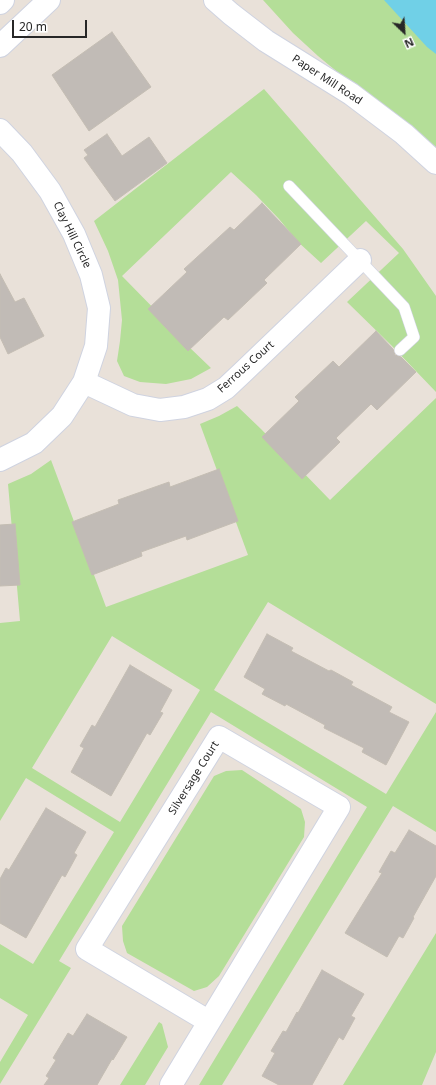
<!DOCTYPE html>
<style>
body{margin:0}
#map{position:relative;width:436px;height:1085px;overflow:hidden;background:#e9e1d9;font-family:"Noto Sans",sans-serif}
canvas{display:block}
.north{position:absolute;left:384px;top:12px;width:40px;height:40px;-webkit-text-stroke:3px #fff;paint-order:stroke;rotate:155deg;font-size:11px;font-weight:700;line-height:16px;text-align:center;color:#272727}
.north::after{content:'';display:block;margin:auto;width:14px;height:18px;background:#272727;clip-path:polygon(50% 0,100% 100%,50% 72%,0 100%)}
.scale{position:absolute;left:12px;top:20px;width:75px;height:18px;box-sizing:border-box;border:2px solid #272727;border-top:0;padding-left:5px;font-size:12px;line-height:14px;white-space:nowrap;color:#272727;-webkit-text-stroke:3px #fff;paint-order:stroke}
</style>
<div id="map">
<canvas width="436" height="1085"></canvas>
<div class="north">N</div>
<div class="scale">20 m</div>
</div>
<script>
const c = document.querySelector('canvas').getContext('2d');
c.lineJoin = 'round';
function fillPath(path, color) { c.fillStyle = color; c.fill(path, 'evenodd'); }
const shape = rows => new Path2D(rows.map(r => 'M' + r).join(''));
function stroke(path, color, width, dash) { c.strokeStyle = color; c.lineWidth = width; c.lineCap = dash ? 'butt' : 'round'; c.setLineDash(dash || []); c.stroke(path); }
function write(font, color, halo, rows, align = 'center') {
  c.font = font + ' "Noto Sans",sans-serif'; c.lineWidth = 4; c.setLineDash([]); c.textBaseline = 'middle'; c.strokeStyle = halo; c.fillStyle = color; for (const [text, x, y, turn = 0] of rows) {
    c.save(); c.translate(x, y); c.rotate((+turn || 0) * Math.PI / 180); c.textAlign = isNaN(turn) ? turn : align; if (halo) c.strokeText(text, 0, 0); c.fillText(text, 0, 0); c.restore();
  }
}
const green = shape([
 [263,0,436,0,436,162,386,112,318,56,293,33],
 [264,89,403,249,436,296,436,392,391,345,347,302,399,253,366,221,321,263,297,241,279,219,256,195,231,172,122,276,169,324,187,345,211,368,191,379,166,384,140,382,124,376,117,361,120,341,122,320,118,280,108,251,94,221],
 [436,398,436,704,268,602,214,690,386,794,436,712,436,832,393,806,222,1085,199,1085,367,807,211,712,59,961,71,968,0,1084,0,1062,28,1015,0,998,0,944,33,964,114,832,26,778,0,821,0,623,20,621,8,484,31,474,51,460,106,607,248,555,200,424,219,416,237,406,261,429,330,500],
 [112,636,200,690,120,822,32,768],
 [242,770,301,809,305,822,304,837,219,976,207,987,194,991,127,953,123,941,122,926,214,776,226,771],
 [436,933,436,1052,422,1085,343,1085],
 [159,1022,162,1024,168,1047,145,1085,120,1085]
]);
const water = shape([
 [384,0,436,0,436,54,427,47]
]);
const building = shape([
 [112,32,151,87,89,131,52,75,112,32],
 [107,134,122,156,149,137,167,163,115,201,84,158,88,155,84,150,107,134],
 [262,203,301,244,264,280,267,283,228,320,224,317,188,351,148,309,187,272,184,269,230,227,234,230,262,203],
 [0,274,15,302,24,298,44,336,8,354,0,337,0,274],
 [376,331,393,349,395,355,401,357,416,372,377,410,371,404,336,438,340,442,302,479,262,437,299,401,295,397,333,361,339,367,376,331],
 [219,469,238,521,187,540,186,536,141,552,142,556,92,575,72,522,119,504,118,500,169,482,170,487,219,469],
 [15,524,20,585,0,586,0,525,15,524],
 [267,634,293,648,291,651,329,671,331,670,353,682,351,685,392,707,389,712,409,722,386,765,362,752,364,748,324,728,325,725,286,704,285,706,262,694,265,689,244,677,267,634],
 [130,665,172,690,160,712,163,713,150,735,147,733,111,796,71,772,84,748,80,746,92,725,95,727,130,665],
 [46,808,86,832,74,853,77,855,65,877,62,875,26,938,0,923,0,879,6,868,9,870,46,808],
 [409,830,436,846,436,876,413,917,414,918,403,938,399,936,387,957,345,933,382,873,379,872,391,851,395,853,409,830],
 [322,970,364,994,351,1016,355,1018,343,1040,339,1037,312,1085,279,1085,262,1076,275,1053,271,1051,283,1031,286,1032,297,1012,298,1013,322,970],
 [87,1014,127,1037,113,1060,112,1059,97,1085,44,1085,49,1078,46,1076,56,1060,53,1058,68,1033,73,1036,87,1014]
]);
const lane = shape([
 [289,186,404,307,414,337,400,350]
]);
const street = shape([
 [0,3,3,0],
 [0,46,49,0],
 [0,130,22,153,50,191,74,234,91,275,99,308,96,346,84,382,62,416,34,443,0,460],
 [84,382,133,405,160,410,184,407,208,399,226,388,242,373,360,260],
 [171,1085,339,807,219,737,87,949,208,1021]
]);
const secondary = shape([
 [215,0,231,14,266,41,351,94,404,134,436,163]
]);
const streetNames = [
 ["Paper Mill Road",327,80,33],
 ["Clay Hill Circle",72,235,64],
 ["Ferrous Court",246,367,-42],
 ["Silversage Court",194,778,-58]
];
fillPath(green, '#b4de98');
fillPath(water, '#70d0e7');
fillPath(building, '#c1bbb6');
stroke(building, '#c4bdb3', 1);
stroke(lane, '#cfd3e0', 12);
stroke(street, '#cfd3e0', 24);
stroke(secondary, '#cfd3e0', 24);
stroke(lane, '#fff', 11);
stroke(street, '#fff', 22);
stroke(secondary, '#fff', 22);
write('11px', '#272727', '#fff', streetNames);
</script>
